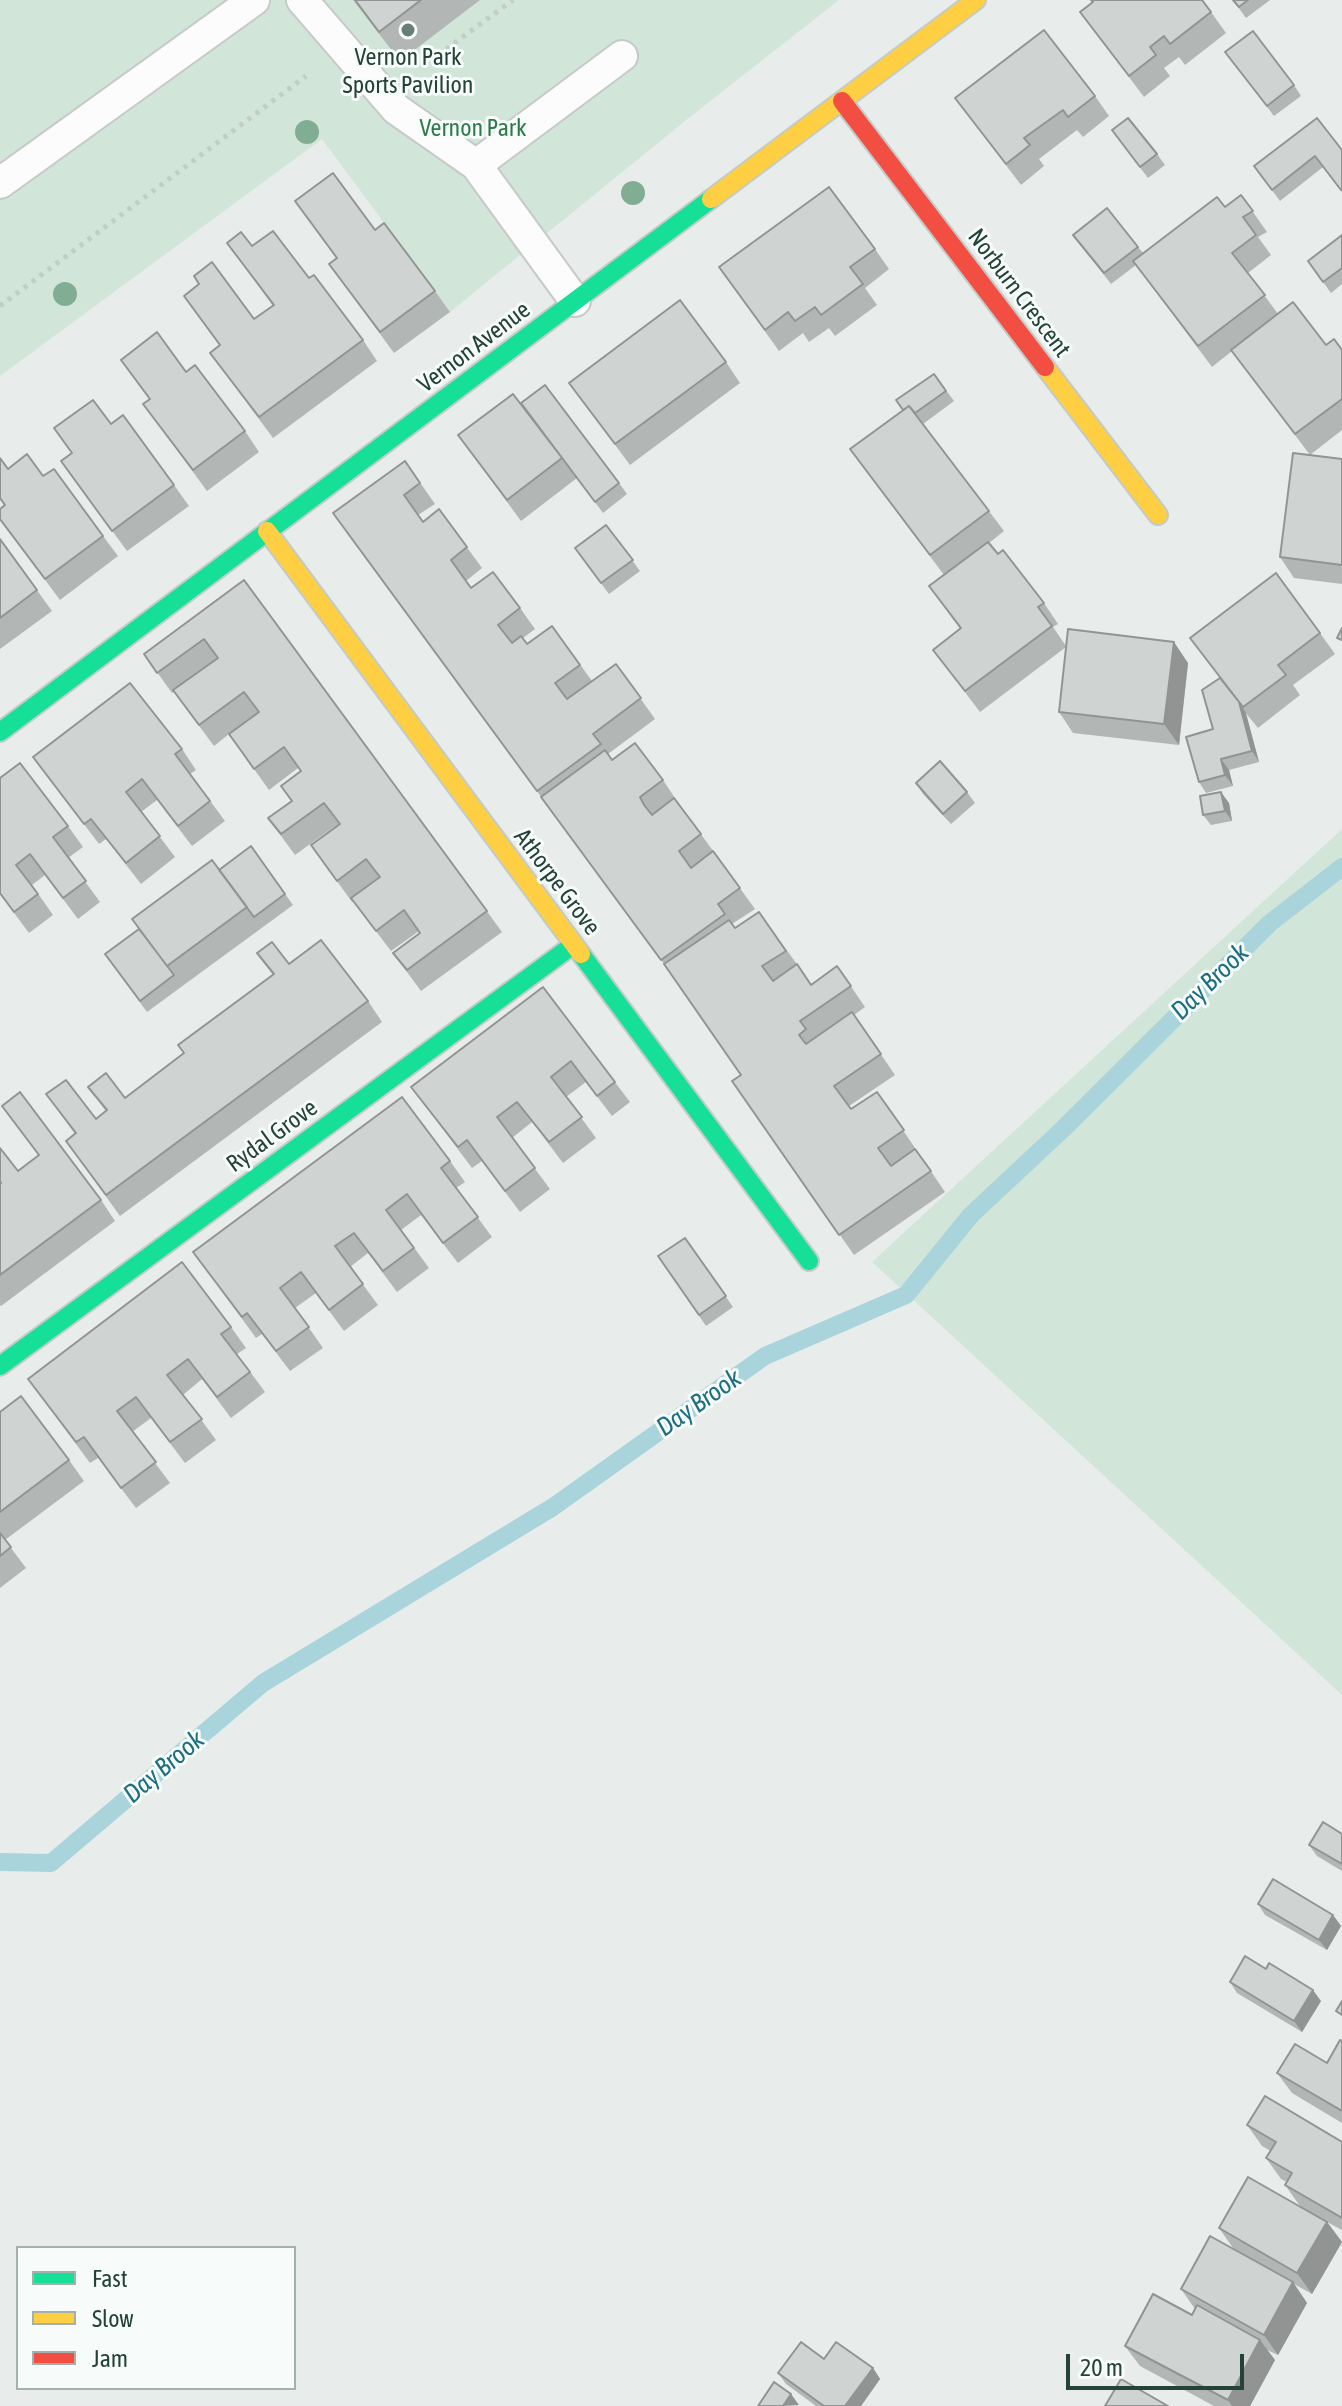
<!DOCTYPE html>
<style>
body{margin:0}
#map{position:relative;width:1342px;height:2406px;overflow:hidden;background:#e8edeb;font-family:"Asap Condensed",sans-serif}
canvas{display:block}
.legend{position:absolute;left:16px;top:2246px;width:280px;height:144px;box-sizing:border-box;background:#f7fbf9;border:2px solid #a3b1ad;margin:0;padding:10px 14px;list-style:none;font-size:24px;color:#24423a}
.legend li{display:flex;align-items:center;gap:16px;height:40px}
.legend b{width:40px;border:2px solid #a3b1ad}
.scale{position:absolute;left:1066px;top:2354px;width:178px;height:36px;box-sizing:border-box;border:4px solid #24423a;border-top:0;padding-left:10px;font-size:24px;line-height:28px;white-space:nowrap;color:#24423a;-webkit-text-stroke:6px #f7fbf9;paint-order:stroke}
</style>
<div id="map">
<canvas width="1342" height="2406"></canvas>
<ul class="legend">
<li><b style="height:10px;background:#16e098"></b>Fast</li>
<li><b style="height:10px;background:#ffcf43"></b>Slow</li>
<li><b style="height:10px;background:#f24e42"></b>Jam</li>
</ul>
<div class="scale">20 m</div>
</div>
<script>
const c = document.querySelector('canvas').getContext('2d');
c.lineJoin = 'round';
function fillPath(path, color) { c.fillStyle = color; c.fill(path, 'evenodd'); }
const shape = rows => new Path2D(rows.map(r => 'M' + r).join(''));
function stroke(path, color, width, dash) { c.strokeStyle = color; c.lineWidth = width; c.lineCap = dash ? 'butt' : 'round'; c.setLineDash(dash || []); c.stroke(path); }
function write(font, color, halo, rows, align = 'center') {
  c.font = font + ' "Asap Condensed",sans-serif'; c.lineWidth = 6; c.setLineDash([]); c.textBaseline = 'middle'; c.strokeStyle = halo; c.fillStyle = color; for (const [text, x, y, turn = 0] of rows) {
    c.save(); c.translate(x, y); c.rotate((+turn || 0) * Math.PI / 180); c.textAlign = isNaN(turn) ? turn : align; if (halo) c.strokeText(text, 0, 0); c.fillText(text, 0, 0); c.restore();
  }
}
const green = shape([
 [0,0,839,0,690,117,450,312,322,139,0,376],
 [1342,829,1342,1695,872,1262]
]);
const stream = shape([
 [0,1862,51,1863,263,1683,553,1507,765,1356,906,1295,971,1215,1064,1128,1270,923,1342,867]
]);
const path = shape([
 [422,67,513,0],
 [0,306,306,76]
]);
const lane = shape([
 [302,0,396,109,476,165,575,301],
 [476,165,622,56],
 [0,183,254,0]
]);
const fast = shape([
 [0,732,711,199],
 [581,954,809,1261],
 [0,1366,573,945]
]);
const slow = shape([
 [711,199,976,0],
 [1045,367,1158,515],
 [267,531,581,954]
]);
const jam = shape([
 [842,101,1045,367]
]);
const trees = [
 [307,132],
 [633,193],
 [65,294]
];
const wall = shape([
 [353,0,480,0,400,61],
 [1233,0,1270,0,1246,18],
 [1080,12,1211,12,1226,33,1185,65,1179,57,1164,68,1170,76,1144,97],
 [1225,52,1294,85,1301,96,1274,116],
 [1095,96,1109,116,1083,137,1077,130,1039,159,1044,166,1021,185,955,98],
 [1120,141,1157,154,1165,165,1148,178],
 [1342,150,1342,192,1323,167,1280,201,1254,166],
 [1241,195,1267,232,1258,237,1271,255,1248,273,1278,314,1326,345,1342,350,1342,430,1310,455,1232,351,1212,367,1136,265,1111,284,1073,235,1138,247,1143,253,1225,207],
 [295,201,375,230,435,291,450,312,394,353,329,264,336,258],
 [1342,235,1342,284,1331,293,1308,261],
 [227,243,252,246,309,278,363,340,377,361,273,438,210,353,220,345,184,296,254,319,273,306],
 [875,249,889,269,865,288,877,305,835,336,829,328,809,342,803,333,779,351,719,267],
 [121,360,186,372,245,431,259,452,207,491,143,404,149,399],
 [726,362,740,383,630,465,569,383],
 [934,374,954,401,923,424,1004,531,989,543,998,554,1044,603,1058,624,1053,627,1066,646,1188,663,1179,745,1073,733,1059,712,1066,647,980,712,933,650,960,629,929,586,944,575,850,449,903,410],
 [521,403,619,483,627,494,603,513,577,478,521,521,458,435],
 [111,424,174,485,189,506,127,551,61,461],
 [0,458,8,469,43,476,103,536,118,556,60,600,0,519,4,505,0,499],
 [1342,459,1342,584,1294,578,1280,557],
 [405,461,435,504,418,515,423,522,439,509,482,568,466,581,471,588,520,608,535,629,523,638,527,644,552,626,592,681,616,664,655,719,608,754,612,760,663,780,677,801,755,909,732,924,735,928,759,912,812,985,837,966,865,1007,854,1015,895,1075,849,1106,851,1109,877,1092,945,1192,854,1255,732,1081,741,1075,667,968,347,533],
 [606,525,640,571,609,594,575,548],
 [0,539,52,611,0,649],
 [244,580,502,932,421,991,393,953,420,933,419,931,391,951,353,901,352,902,311,845,339,823,295,855,268,818,291,801,301,771,298,768,269,790,229,734,214,746,174,692,172,693,144,654],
 [1320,633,1335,654,1293,685,1300,695,1258,728,1245,712,1259,762,1229,770,1233,786,1206,793,1199,782,1213,729,1220,678,1190,638],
 [182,749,196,770,190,774,225,821,192,846,157,800,141,812,175,857,141,884,106,839,99,844,33,757],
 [0,778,68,826,83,847,68,858,100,902,78,919,45,875,32,885,53,915,29,933,0,894],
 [916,783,967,792,975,803,951,824,923,794],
 [1229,803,1232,821,1211,825,1203,815],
 [251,846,293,905,147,1012,105,954],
 [257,953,289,964,368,1001,382,1022,120,1216,66,1141,75,1134,46,1094,96,1119,106,1111,88,1087,125,1098,184,1053,273,975],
 [543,987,630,1102,612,1116,586,1082,566,1097,596,1138,563,1163,532,1122,512,1138,550,1189,520,1212,482,1161,472,1168,411,1087],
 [2,1106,101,1200,115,1221,1,1306,0,1305,0,1148,18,1171,39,1156],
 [450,1161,465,1182,456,1188,492,1237,458,1263,421,1215,401,1230,429,1268,397,1292,368,1253,350,1267,378,1305,344,1331,316,1293,295,1308,323,1348,290,1371,262,1334,256,1338,193,1252],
 [685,1238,733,1307,706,1326,658,1256],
 [231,1327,246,1348,237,1354,265,1392,231,1418,202,1379,183,1395,216,1440,185,1463,151,1418,132,1432,170,1483,136,1508,98,1458,90,1463,28,1379],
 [0,1412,69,1460,84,1481,5,1540,26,1568,0,1588],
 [1342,1834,1342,1871,1317,1856,1309,1845],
 [1258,1904,1333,1915,1341,1926,1327,1950,1265,1915],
 [1230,1982,1321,2001,1302,2032,1237,1993],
 [1342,2041,1342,2123,1292,2093,1277,2073,1327,2063],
 [1247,2125,1342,2142,1342,2230,1327,2222,1342,2242,1312,2294,1294,2284,1307,2303,1278,2355,1267,2350,1275,2360,1250,2406,1214,2406,1140,2366,1125,2346,1192,2315,1195,2309,1181,2289,1262,2265,1233,2248,1219,2228,1300,2206,1285,2185,1287,2182,1281,2179,1266,2158,1271,2151,1262,2146],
 [824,2359,873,2368,880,2379,861,2406,816,2406,786,2384,778,2373]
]);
const shadedWall = shape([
 [1174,642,1188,663,1179,745,1164,724],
 [1239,702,1246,713,1259,762,1252,751],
 [1221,759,1229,770,1233,786,1225,775],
 [1221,792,1229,803,1232,821,1225,811],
 [1333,1915,1341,1926,1327,1950,1319,1940],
 [1313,1990,1321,2001,1302,2032,1294,2021],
 [1327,2222,1342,2242,1312,2294,1297,2273],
 [1293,2282,1307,2303,1278,2355,1264,2335],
 [1260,2340,1275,2360,1250,2406,1232,2406,1228,2400],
 [873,2368,880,2379,861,2406,845,2406],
 [791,2394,799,2405,783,2406]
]);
const building = shape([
 [355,0,421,0,379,32,355,0],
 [1091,0,1202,0,1211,12,1170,44,1164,36,1150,47,1156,55,1129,76,1080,12,1093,2,1091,0],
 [1233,0,1248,0,1239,7,1233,0],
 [1044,30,1095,96,1068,117,1063,110,1024,138,1030,145,1006,164,955,98,1044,30],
 [1253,31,1294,85,1267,106,1225,52,1253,31],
 [1128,118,1157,154,1140,167,1112,130,1128,118],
 [1317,118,1342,150,1342,189,1341,190,1315,156,1272,190,1254,166,1317,118],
 [333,173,375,230,384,223,435,291,380,332,329,264,337,258,295,201,333,173],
 [829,187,875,249,850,267,863,284,821,315,815,307,795,321,788,312,765,330,719,267,829,187],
 [1241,195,1253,211,1243,217,1256,235,1232,253,1265,295,1198,346,1133,261,1217,197,1225,207,1241,195],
 [1107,208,1138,247,1104,273,1073,235,1107,208],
 [273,231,309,278,314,275,363,340,259,417,210,353,220,345,184,296,199,284,194,276,212,262,254,319,274,305,227,243,241,232,252,246,273,231],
 [1342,235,1342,268,1323,282,1308,261,1342,235],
 [680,300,726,362,615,444,569,383,680,300],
 [1293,302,1326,345,1334,339,1342,350,1342,399,1295,434,1231,350,1293,302],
 [157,332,186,372,195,365,245,431,193,470,143,404,150,399,121,360,157,332],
 [934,374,946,391,915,413,909,406,903,410,896,400,934,374],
 [545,385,619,483,595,502,521,403,545,385],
 [513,394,562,458,507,500,458,435,513,394],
 [93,400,111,424,123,415,174,485,112,531,61,461,72,453,54,428,93,400],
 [909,406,989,511,930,555,850,449,909,406],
 [1293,453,1342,459,1342,565,1280,557,1293,453],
 [27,454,43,476,54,469,103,536,45,579,0,519,0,509,5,505,0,498,0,458,8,469,27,454],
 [405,461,420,483,404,495,423,522,439,509,467,547,451,560,471,588,493,572,520,608,498,625,512,643,521,636,527,644,552,626,580,665,555,683,567,699,616,664,641,698,593,734,601,744,537,791,333,513,405,461],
 [606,525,633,560,601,583,575,548,606,525],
 [0,539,37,590,0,618,0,539],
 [988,542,998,554,1003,550,1044,603,1038,607,1052,626,965,691,933,650,961,628,929,586,988,542],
 [1276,573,1320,633,1278,665,1286,675,1243,707,1190,638,1276,573],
 [244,580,487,911,407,970,393,953,420,933,404,910,376,931,351,898,380,877,366,859,337,881,311,845,340,824,324,803,281,834,268,818,292,801,281,786,301,771,284,747,254,769,242,752,229,734,259,712,244,692,199,725,173,690,218,658,204,639,157,673,144,654,244,580],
 [1342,628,1342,640,1337,638,1342,628],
 [1068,629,1174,642,1164,724,1059,712,1068,629],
 [1220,678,1239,702,1252,751,1221,759,1225,775,1199,782,1186,737,1213,729,1202,690,1220,678],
 [130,683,182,749,175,754,210,801,178,826,142,779,126,792,160,836,126,863,91,819,84,824,33,757,130,683],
 [635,743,663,780,640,797,644,805,652,815,674,798,701,834,679,851,691,868,713,851,740,888,718,904,725,914,661,960,541,797,605,750,612,760,635,743],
 [940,761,967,792,943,814,916,783,940,761],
 [20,763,68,826,53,837,86,881,63,898,30,854,16,865,38,894,14,912,0,893,0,778,20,763],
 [1221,792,1225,811,1203,815,1200,796,1221,792],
 [251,846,285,894,254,917,219,870,251,846],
 [212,860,247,907,167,966,132,919,212,860],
 [759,912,786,951,762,966,773,981,797,964,811,985,837,966,851,986,800,1021,806,1029,799,1035,806,1044,852,1012,881,1054,834,1086,851,1109,877,1092,904,1130,878,1148,891,1166,915,1149,931,1171,839,1235,732,1081,741,1075,664,964,729,920,735,928,759,912],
 [139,929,174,975,140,1001,105,954,139,929],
 [321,940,368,1001,106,1195,66,1141,76,1133,46,1094,66,1080,96,1119,107,1110,88,1087,106,1073,125,1098,184,1053,178,1045,274,974,257,953,272,942,289,964,321,940],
 [543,987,615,1082,597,1096,571,1061,551,1077,582,1117,549,1142,517,1102,497,1117,535,1168,505,1191,467,1140,458,1147,411,1087,543,987],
 [20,1092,101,1200,0,1275,0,1184,1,1183,0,1181,0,1148,18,1171,39,1155,2,1106,20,1092],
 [402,1097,450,1161,441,1168,478,1217,443,1243,407,1194,386,1210,414,1248,383,1271,354,1233,335,1246,363,1284,329,1310,301,1272,280,1288,309,1327,276,1351,247,1313,242,1317,193,1252,402,1097],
 [685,1238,726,1296,699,1315,658,1256,685,1238],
 [182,1262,231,1327,221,1334,250,1372,217,1397,188,1359,167,1375,202,1419,170,1442,136,1397,117,1411,156,1462,121,1488,84,1437,76,1442,28,1379,182,1262],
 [21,1396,69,1460,0,1512,0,1412,21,1396],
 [0,1533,11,1547,0,1556,0,1533],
 [1323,1822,1342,1834,1342,1864,1309,1845,1323,1822],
 [1273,1879,1333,1915,1319,1940,1258,1904,1273,1879],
 [1245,1956,1266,1969,1269,1963,1313,1990,1294,2021,1230,1982,1245,1956],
 [1342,2001,1342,2015,1336,2011,1342,2001],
 [1340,2040,1342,2041,1342,2111,1277,2073,1295,2044,1327,2063,1340,2040],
 [1265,2096,1342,2142,1342,2218,1285,2185,1292,2173,1266,2158,1276,2142,1247,2125,1265,2096],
 [1248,2177,1327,2222,1297,2273,1219,2228,1248,2177],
 [1210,2236,1293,2282,1264,2335,1181,2289,1210,2236],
 [1153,2294,1192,2315,1197,2305,1260,2340,1228,2400,1125,2346,1153,2294],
 [801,2342,824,2359,836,2342,873,2368,845,2406,824,2406,778,2373,801,2342],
 [1121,2379,1168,2406,1105,2406,1121,2379],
 [774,2382,791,2394,783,2406,758,2406,774,2382]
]);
const markers = [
 [408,30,8,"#697e78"]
];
const poiNames = [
 ["Vernon Park",408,57],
 ["Sports Pavilion",408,85]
];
const parkNames = [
 ["Vernon Park",473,128]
];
const streetNames = [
 ["Norburn Crescent",1019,293,53],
 ["Vernon Avenue",474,347,-37],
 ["Athorpe Grove",557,882,53],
 ["Rydal Grove",272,1136,-36]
];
const waterNames = [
 ["Day Brook",1210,982,-44],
 ["Day Brook",699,1403,-35],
 ["Day Brook",164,1767,-40]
];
fillPath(green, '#d1e6d8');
stroke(stream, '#a9d4db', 18);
stroke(lane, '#c5cac8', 34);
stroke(fast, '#c3cbc8', 22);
stroke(slow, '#c3cbc8', 22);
stroke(jam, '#c3cbc8', 22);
stroke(path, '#c3ccca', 5, [4, 6]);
stroke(lane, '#fcfcfc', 30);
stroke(fast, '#16e098', 18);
stroke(slow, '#ffcf43', 18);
stroke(jam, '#f24e42', 18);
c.fillStyle = '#81ae93';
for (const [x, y] of trees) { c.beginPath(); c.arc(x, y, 12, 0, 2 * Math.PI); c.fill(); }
fillPath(wall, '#b2b6b5');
fillPath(shadedWall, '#919493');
fillPath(building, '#cfd4d2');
stroke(building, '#919493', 2);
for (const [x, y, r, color] of markers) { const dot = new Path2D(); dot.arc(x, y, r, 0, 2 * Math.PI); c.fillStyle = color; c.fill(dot); stroke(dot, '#f7fbf9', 3); }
write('24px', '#24423a', '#f7fbf9', poiNames);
write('24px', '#2d7a4b', '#f7fbf9', parkNames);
write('24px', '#24423a', '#f7fbf9', streetNames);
write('italic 26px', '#1c6f80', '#f7fbf9', waterNames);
</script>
